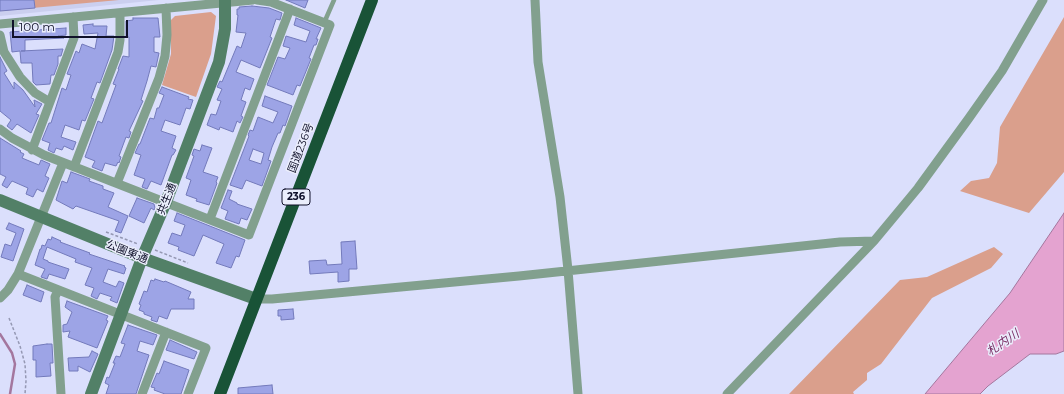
<!DOCTYPE html>
<meta charset="utf-8">
<style>
body{margin:0}
#map{position:relative;width:1064px;height:394px;overflow:hidden;background:#dbdffc;font-family:Montserrat,sans-serif}
canvas{display:block}
.scale{position:absolute;left:12px;top:20px;width:116px;height:18px;box-sizing:border-box;border:2px solid #10112a;border-top:0;padding-left:5px;font-size:12px;line-height:14px;white-space:nowrap;color:#10112a;-webkit-text-stroke:3px #ebeefc;paint-order:stroke}
</style>
<div id="map">
<canvas width="1064" height="394"></canvas>
<div class="scale">100 m</div>
</div>
<script>
const c = document.querySelector('canvas').getContext('2d');
c.lineJoin = 'round';
function fillPath(path, color) { c.fillStyle = color; c.fill(path, 'evenodd'); }
const shape = rows => new Path2D(rows.map(r => 'M' + r).join(''));
function stroke(path, color, width, dash) { c.strokeStyle = color; c.lineWidth = width; c.lineCap = dash ? 'butt' : 'round'; c.setLineDash(dash || []); c.stroke(path); }
function write(font, color, halo, rows, align = 'center') {
  c.font = font + ' Montserrat,"Noto Sans JP",sans-serif'; c.lineWidth = 3; c.setLineDash([]); c.textBaseline = 'middle'; c.strokeStyle = halo; c.fillStyle = color; for (const [text, x, y, turn = 0] of rows) {
    c.save(); c.translate(x, y); c.rotate((+turn || 0) * Math.PI / 180); c.textAlign = isNaN(turn) ? turn : align; if (halo) c.strokeText(text, 0, 0); c.fillText(text, 0, 0); c.restore();
  }
}
const built = shape([
 [0,0,159,0,0,16]
]);
const green = shape([
 [0,0,119,0,0,11],
 [211,12,216,16,211,54,196,97,162,85,171,54,171,20,175,16],
 [1064,17,1064,172,1029,213,960,191,971,181,989,178,997,163,1000,127],
 [994,247,1003,254,991,268,932,298,881,364,867,373,867,380,853,392,854,394,789,394,900,280,927,277]
]);
const water = shape([
 [1064,213,1064,351,1056,354,1030,354,988,386,980,394,925,394,1010,293,1064,213]
]);
const stream = shape([
 [0,334,12,353,15,364,10,394]
]);
const building = shape([
 [0,0,34,0,35,8,0,11,0,0],
 [286,0,308,0,305,8,286,0],
 [252,6,269,8,282,13,280,20,276,19,270,37,272,38,260,68,241,60,236,72,254,79,250,90,245,88,241,100,246,102,241,116,243,117,240,123,237,121,233,132,220,127,219,130,207,125,211,114,216,115,221,101,217,100,222,89,217,87,220,81,222,82,237,46,241,48,246,33,236,32,238,15,237,15,237,9,239,9,239,7,252,6],
 [133,18,158,18,160,37,154,37,154,52,159,53,156,67,151,66,147,81,141,100,143,101,129,131,131,132,129,138,126,137,119,156,121,157,119,163,118,162,116,166,105,163,102,171,92,167,95,161,85,157,98,121,102,123,116,85,113,84,119,69,118,69,123,56,129,57,129,37,126,37,126,21,133,20,133,18],
 [296,18,321,28,316,39,318,39,316,45,314,45,309,58,311,59,300,86,297,85,293,95,267,85,278,57,285,59,290,48,283,46,286,36,306,42,310,31,294,25,296,18],
 [93,24,93,26,107,26,106,36,114,36,112,50,100,83,97,82,91,98,94,99,85,121,82,120,79,130,65,125,61,137,76,142,73,150,64,146,62,150,56,148,54,153,48,150,50,143,42,140,49,123,51,123,62,88,66,90,71,75,67,74,76,51,79,53,82,44,95,49,98,33,84,34,83,25,93,24],
 [66,28,66,35,58,36,64,38,25,40,25,51,21,51,63,49,61,56,58,56,58,64,54,75,51,75,50,84,36,85,33,82,32,63,21,63,20,51,12,52,10,32,66,28],
 [0,57,7,71,4,73,14,89,14,82,23,90,35,107,34,100,42,104,36,114,39,115,31,133,17,124,12,130,7,126,11,120,0,111,0,57],
 [162,87,189,97,188,99,193,100,190,109,186,108,180,125,165,120,161,131,176,136,172,148,176,150,173,155,172,155,161,185,151,181,147,189,142,187,145,179,134,175,141,155,135,153,139,144,140,144,150,118,154,119,157,108,159,108,164,95,159,93,162,87],
 [265,96,292,106,285,126,283,125,280,133,278,133,272,147,268,160,271,161,262,186,246,180,242,189,230,185,249,136,248,135,250,130,253,131,258,117,273,123,278,112,262,106,265,96],
 [253,149,264,153,261,164,249,160,253,149],
 [0,138,21,151,20,152,24,154,22,158,39,165,41,160,50,164,45,176,49,178,43,192,37,189,33,197,26,194,28,188,12,181,7,188,2,185,6,177,0,174,0,138],
 [202,145,212,148,203,172,218,177,216,182,217,183,216,186,209,205,196,201,197,199,186,195,191,180,186,178,194,156,192,155,194,149,200,151,202,145],
 [71,172,90,179,89,181,103,186,103,189,114,193,108,207,128,216,121,233,115,231,119,221,76,206,73,209,56,200,62,181,67,183,71,172],
 [228,190,232,191,229,199,237,203,237,204,252,209,247,220,241,218,239,224,225,219,228,211,221,208,228,190],
 [137,198,154,204,155,208,154,210,151,208,144,223,129,216,137,198],
 [177,213,245,240,239,257,236,256,231,268,216,263,224,244,203,235,194,256,178,250,179,247,168,243,172,233,181,236,185,225,174,221,177,213],
 [9,223,24,229,13,261,1,257,5,244,11,246,16,233,6,229,9,223],
 [52,237,61,241,60,242,90,253,89,254,125,266,124,267,126,268,124,274,108,269,103,282,116,287,119,281,124,283,117,303,110,300,112,297,100,293,97,299,91,296,94,288,85,285,92,268,75,262,76,259,47,247,43,259,48,261,48,262,69,269,65,279,49,274,47,279,41,277,45,269,35,265,40,249,41,249,42,245,45,246,48,239,51,240,52,237],
 [355,241,357,269,349,269,349,281,338,282,338,272,310,274,309,261,326,260,327,265,342,264,341,242,355,241],
 [155,279,164,282,165,281,191,292,188,299,194,299,194,309,171,309,167,319,159,316,157,322,151,320,152,317,144,314,144,312,139,310,141,305,139,304,144,291,147,292,151,280,154,281,155,279],
 [27,285,44,292,41,302,23,295,27,285],
 [67,301,108,316,106,320,108,321,97,348,68,337,70,331,63,332,63,325,67,324,72,312,65,307,67,301],
 [293,309,294,319,281,320,281,316,278,316,278,310,293,309],
 [128,325,157,335,153,345,140,341,137,351,149,355,136,394,106,394,109,385,105,383,107,377,109,378,115,363,113,363,116,356,120,357,125,344,121,343,128,325],
 [170,340,197,352,194,359,166,350,170,340],
 [47,344,52,344,53,363,50,363,51,376,36,377,36,360,33,360,33,346,47,344],
 [92,351,98,354,90,372,78,366,78,371,69,371,68,358,89,357,92,351],
 [164,361,189,370,181,394,165,394,154,390,155,388,151,387,157,373,159,374,164,361],
 [272,385,273,394,238,394,238,388,272,385]
]);
const path = shape([
 [106,232,138,244],
 [155,250,188,263],
 [9,318,20,346,25,364,26,381,25,394]
]);
const lane = shape([
 [324,23,334,0]
]);
const street = shape([
 [535,0,538,62,560,197,568,270,578,394],
 [0,24,253,0],
 [0,35,4,52,20,77,35,93,50,102],
 [0,129,12,138,44,155,249,235,330,25,271,2,257,0],
 [32,150,74,38,73,17],
 [74,167,118,52,120,40,120,13],
 [117,183,159,78,165,56,167,35,166,8],
 [210,219,290,9],
 [18,274,206,348,188,394],
 [58,290,55,297,61,394],
 [0,298,8,290,18,274,63,163],
 [256,299,272,299,519,276,840,242,874,241],
 [142,394,166,332],
 [727,394,874,241,918,188,969,118,1002,71,1043,0]
]);
const secondary = shape([
 [0,200,142,258,256,299],
 [91,394,142,258,166,202,219,62,225,29,225,0]
]);
const highway = shape([
 [220,394,372,0]
]);
const shields = [
 [296,197,28]
];
const shieldNames = [
 ["236",296,197]
];
const streetNames = [
 ["国道236号",301,148,-69],
 ["共生通",167,199,-68],
 ["公園東通",127,252,22]
];
const waterNames = [
 ["札内川",1003,343,-34]
];
fillPath(built, '#cbcfef');
fillPath(green, '#da9f8c');
fillPath(water, '#e4a3d0');
stroke(water, '#a4779e', 1);
stroke(stream, '#a4779e', 2.5);
fillPath(building, '#9da4e6');
stroke(building, '#737abb', 1);
stroke(path, '#9598b3', 1.5, [3, 2]);
stroke(lane, '#82a08e', 4.5);
stroke(street, '#82a08e', 9);
stroke(secondary, '#528067', 12);
stroke(highway, '#195337', 12);
for (const [x, y, w] of shields) { const box = new Path2D(); box.roundRect(x - w / 2, y - 8, w, 16, 3); c.fillStyle = '#ebeefc'; c.fill(box); stroke(box, '#10112a', 1); }
write('bold 10px', '#10112a', null, shieldNames);
write('11px', '#10112a', '#ebeefc', streetNames);
write('italic 12px', '#7b2f67', '#ebeefc', waterNames);
</script>
